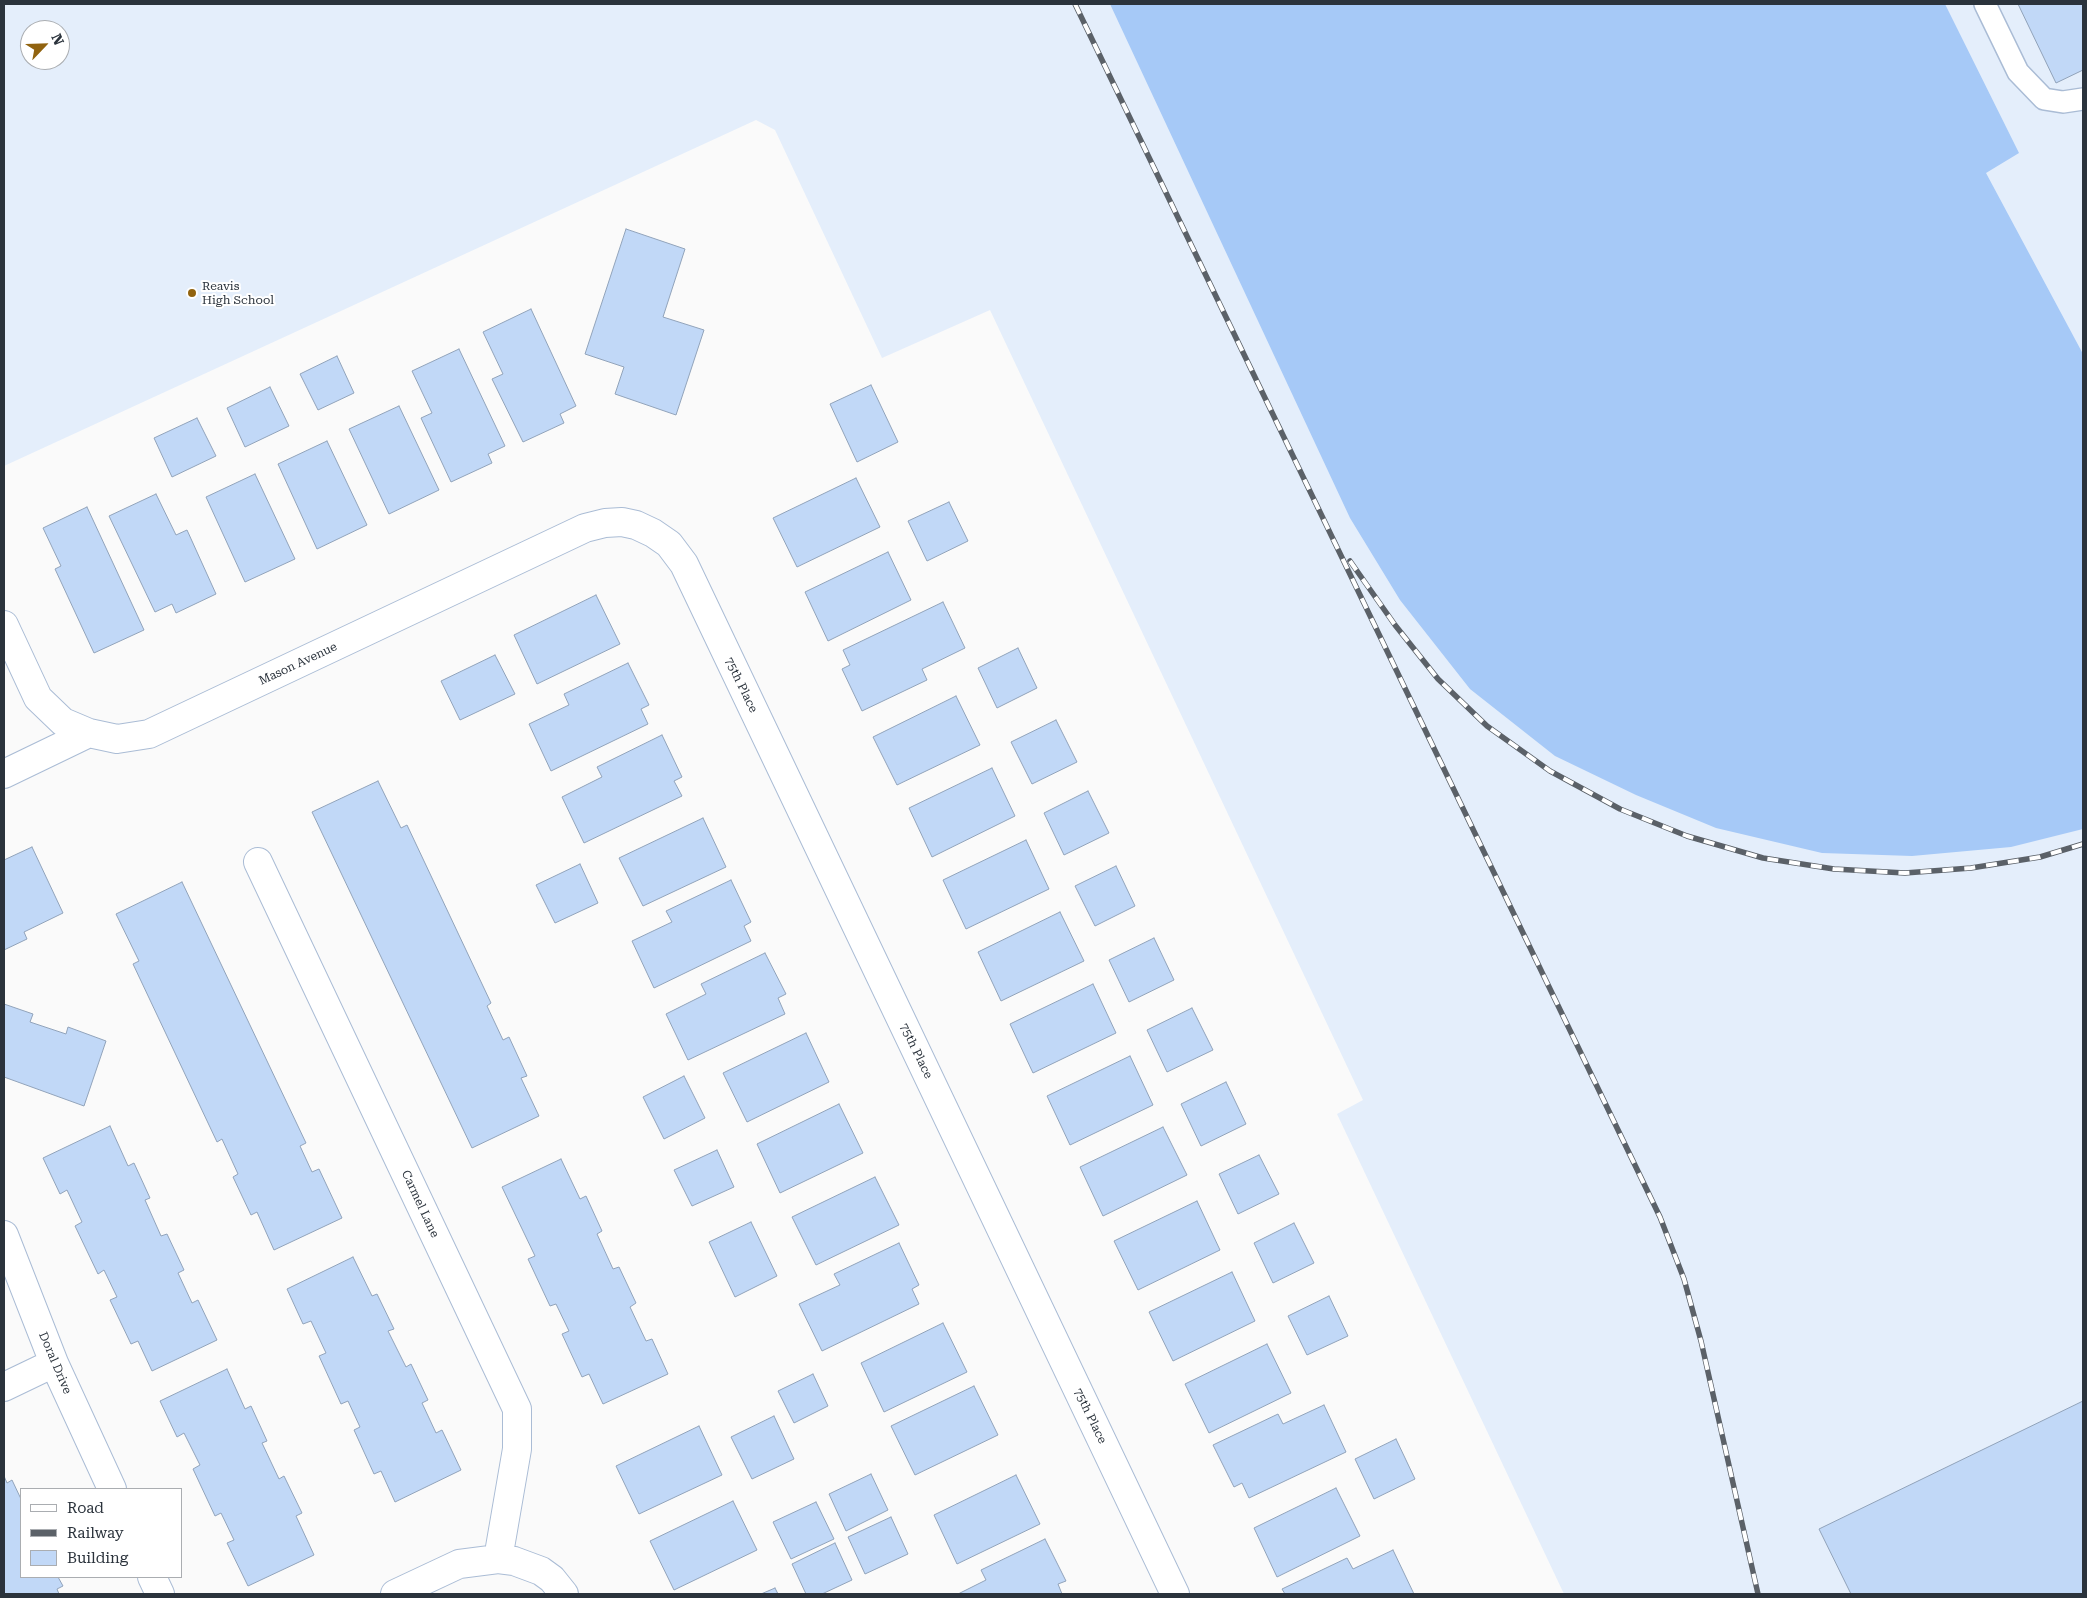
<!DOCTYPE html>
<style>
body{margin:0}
#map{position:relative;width:2087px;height:1598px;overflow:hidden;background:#fafafa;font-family:"Roboto Serif",serif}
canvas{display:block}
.frame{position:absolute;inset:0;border:5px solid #2b333c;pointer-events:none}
.legend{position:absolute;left:20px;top:1488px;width:162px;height:90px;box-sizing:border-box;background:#fff;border:1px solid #aaadb1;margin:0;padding:6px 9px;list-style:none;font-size:15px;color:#2b333c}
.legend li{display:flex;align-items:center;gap:10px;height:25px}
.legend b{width:25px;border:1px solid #aaadb1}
.north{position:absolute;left:20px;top:20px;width:50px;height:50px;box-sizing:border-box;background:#fff;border:1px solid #aaadb1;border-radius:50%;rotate:66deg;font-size:14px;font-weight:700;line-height:20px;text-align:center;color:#2b333c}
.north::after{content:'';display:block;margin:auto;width:18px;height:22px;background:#91630f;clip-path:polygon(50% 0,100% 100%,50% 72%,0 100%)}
</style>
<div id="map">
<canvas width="2087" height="1598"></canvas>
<div class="frame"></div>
<ul class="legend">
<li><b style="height:6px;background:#fff"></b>Road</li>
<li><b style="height:6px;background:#5b6168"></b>Railway</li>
<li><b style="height:14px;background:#c1d8f7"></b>Building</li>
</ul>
<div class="north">N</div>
</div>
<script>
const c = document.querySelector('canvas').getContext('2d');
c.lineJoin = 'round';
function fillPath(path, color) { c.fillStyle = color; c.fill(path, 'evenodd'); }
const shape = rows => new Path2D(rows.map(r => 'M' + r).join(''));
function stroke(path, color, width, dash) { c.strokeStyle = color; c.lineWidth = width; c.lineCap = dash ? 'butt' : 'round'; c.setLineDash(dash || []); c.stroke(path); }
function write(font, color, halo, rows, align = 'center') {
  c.font = font + ' "Roboto Serif",serif'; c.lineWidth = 4; c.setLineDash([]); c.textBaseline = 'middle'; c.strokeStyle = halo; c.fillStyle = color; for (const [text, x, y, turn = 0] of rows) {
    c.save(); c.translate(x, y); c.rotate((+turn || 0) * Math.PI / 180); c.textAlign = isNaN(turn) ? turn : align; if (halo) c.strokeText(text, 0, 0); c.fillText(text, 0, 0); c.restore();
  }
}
const built = shape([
 [4,4,2083,4,2083,1594,1564,1594,1337,1114,1363,1100,990,310,882,358,775,130,756,120,4,466],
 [30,30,60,30,60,60,30,60]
]);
const forest = shape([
 [1110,4,1945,4,2019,153,1986,173,2083,354,2083,829,2011,847,1912,856,1822,853,1716,828,1636,795,1555,756,1470,689,1400,600,1350,518]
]);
const building = shape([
 [2018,4,2083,4,2083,70,2056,83,2018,4],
 [626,229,685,249,663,317,704,330,676,415,615,394,624,367,585,354,626,229],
 [531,309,576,406,560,414,564,423,523,442,492,379,503,374,483,332,531,309],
 [459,349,505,446,488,454,492,463,451,482,421,418,432,413,412,371,459,349],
 [337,356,354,393,318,410,300,374,337,356],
 [871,385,898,442,857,462,830,404,871,385],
 [270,387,289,426,245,447,227,408,270,387],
 [399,406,439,490,389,514,349,429,399,406],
 [197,418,216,456,172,477,154,438,197,418],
 [327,441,367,525,317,549,278,464,327,441],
 [255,474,295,559,245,582,206,497,255,474],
 [856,478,880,527,797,567,773,518,856,478],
 [156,494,176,535,187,530,216,594,176,613,172,604,155,612,109,516,156,494],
 [949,502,968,541,927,561,908,521,949,502],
 [87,507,144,630,94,653,55,569,61,566,43,528,87,507],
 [888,552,911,600,828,641,805,592,888,552],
 [596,595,620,644,537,684,514,635,596,595],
 [943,602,965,648,922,669,927,680,862,711,842,669,850,665,843,650,943,602],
 [1018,648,1037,688,997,708,978,668,1018,648],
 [495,655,515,694,460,720,441,681,495,655],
 [628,663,649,705,641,709,648,724,551,771,529,724,569,705,564,694,628,663],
 [956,696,980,745,897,785,873,737,956,696],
 [1056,720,1077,762,1032,784,1011,742,1056,720],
 [662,735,682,777,674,781,682,796,584,843,562,797,602,777,597,767,662,735],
 [992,768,1015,816,932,857,909,808,992,768],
 [378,781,401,828,407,825,491,1003,487,1006,503,1040,509,1037,527,1076,521,1078,539,1116,472,1148,312,812,378,781],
 [1088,791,1109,833,1064,855,1044,813,1088,791],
 [703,818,726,867,643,906,619,858,703,818],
 [1026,840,1049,889,966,929,943,880,1026,840],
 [32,847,63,913,24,932,27,939,4,950,4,860,32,847],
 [580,864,598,903,555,923,536,885,580,864],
 [1116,866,1135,906,1095,926,1075,886,1116,866],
 [731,880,751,922,744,926,751,941,654,988,632,941,672,922,666,911,731,880],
 [182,882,306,1143,300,1146,312,1172,319,1169,342,1218,274,1250,257,1212,251,1215,233,1177,238,1174,222,1139,217,1142,133,964,139,961,116,914,182,882],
 [1060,912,1084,961,1001,1001,978,952,1060,912],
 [1154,938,1174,980,1129,1002,1109,960,1154,938],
 [765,953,786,994,778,998,785,1014,688,1060,666,1014,706,994,701,984,765,953],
 [1093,984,1116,1033,1033,1073,1010,1024,1093,984],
 [4,1004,33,1014,30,1022,66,1034,68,1027,106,1041,84,1106,4,1077,4,1004],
 [1192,1008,1213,1050,1167,1072,1147,1030,1192,1008],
 [806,1033,829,1082,747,1122,723,1073,806,1033],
 [1130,1056,1153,1105,1070,1145,1047,1096,1130,1056],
 [684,1076,705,1118,664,1139,643,1097,684,1076],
 [1226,1082,1246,1124,1201,1146,1181,1104,1226,1082],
 [839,1104,863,1153,780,1193,757,1144,839,1104],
 [110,1126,128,1166,134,1163,150,1198,145,1200,161,1236,167,1234,184,1270,178,1273,192,1303,198,1300,217,1340,152,1371,138,1341,131,1344,110,1300,117,1297,104,1270,98,1274,75,1226,82,1222,67,1190,60,1194,43,1158,110,1126],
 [1163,1127,1187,1175,1103,1216,1080,1167,1163,1127],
 [717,1150,734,1187,692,1206,674,1170,717,1150],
 [1259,1155,1279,1194,1238,1214,1219,1174,1259,1155],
 [561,1159,580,1199,586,1196,602,1231,597,1234,613,1269,619,1267,636,1303,630,1307,646,1341,652,1339,668,1374,603,1404,589,1374,582,1377,562,1334,569,1331,556,1304,550,1306,528,1259,535,1256,502,1187,561,1159],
 [875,1177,899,1225,816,1265,792,1217,875,1177],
 [1197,1201,1220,1250,1138,1290,1114,1241,1197,1201],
 [751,1222,777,1276,735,1297,709,1242,751,1222],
 [1294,1223,1314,1263,1273,1283,1254,1243,1294,1223],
 [899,1243,919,1285,912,1289,919,1304,822,1351,799,1304,840,1285,834,1274,899,1243],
 [353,1257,372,1296,377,1294,394,1329,388,1331,406,1367,411,1364,428,1400,422,1403,436,1433,442,1430,461,1470,395,1502,381,1471,374,1474,354,1430,360,1427,348,1401,341,1404,319,1356,326,1353,311,1321,303,1324,287,1289,353,1257],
 [1232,1272,1255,1321,1173,1361,1149,1312,1232,1272],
 [1329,1296,1348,1336,1307,1355,1288,1316,1329,1296],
 [943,1323,967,1372,884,1412,861,1363,943,1323],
 [1267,1344,1291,1393,1209,1433,1185,1384,1267,1344],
 [227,1369,245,1409,251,1406,267,1441,262,1443,279,1479,284,1476,302,1513,296,1516,314,1555,248,1586,227,1543,234,1540,221,1513,215,1516,193,1469,200,1465,184,1433,177,1437,160,1401,227,1369],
 [813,1374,828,1406,794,1423,778,1391,813,1374],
 [974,1386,998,1435,915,1475,891,1426,974,1386],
 [2083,1401,2083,1594,1851,1594,1819,1529,2083,1401],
 [1324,1405,1346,1452,1249,1498,1242,1483,1234,1487,1213,1445,1278,1414,1283,1424,1324,1405],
 [774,1416,794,1459,752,1479,731,1437,774,1416],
 [699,1426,722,1475,639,1514,616,1466,699,1426],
 [1396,1439,1415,1479,1374,1499,1355,1459,1396,1439],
 [871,1474,888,1510,846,1531,829,1494,871,1474],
 [1016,1475,1040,1524,957,1564,934,1515,1016,1475],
 [4,1476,7,1483,12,1480,21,1499,21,1577,58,1577,63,1586,57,1589,59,1594,4,1594,4,1476],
 [1336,1488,1360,1536,1277,1577,1254,1528,1336,1488],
 [733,1501,757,1550,674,1590,650,1541,733,1501],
 [816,1502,834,1539,791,1559,773,1522,816,1502],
 [891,1517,908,1554,865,1574,848,1537,891,1517],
 [1045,1539,1066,1581,1058,1584,1062,1594,958,1594,986,1580,981,1570,1045,1539],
 [835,1543,852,1580,822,1594,806,1594,792,1564,835,1543],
 [1393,1550,1414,1594,1285,1594,1282,1589,1347,1558,1353,1569,1393,1550],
 [775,1588,778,1594,761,1594,775,1588]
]);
const lane = shape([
 [1985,4,2018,72,2044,99,2063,102,2083,99]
]);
const street = shape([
 [4,625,38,698,63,722,89,733,117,739,149,734,585,528,605,523,622,522,636,525,653,533,669,544,684,564,1175,1594],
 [4,774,89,733],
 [258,862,517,1409,517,1449,498,1559],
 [4,1235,54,1363,112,1489],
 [4,1387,54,1363],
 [152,1577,160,1594],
 [395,1594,459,1564,498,1559,514,1561,541,1571,552,1579,564,1594]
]);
const rail = shape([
 [1075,4,1660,1217,1684,1279,1701,1341,1758,1594],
 [1350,561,1395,625,1438,679,1487,726,1550,771,1620,809,1687,836,1763,858,1834,869,1905,873,1971,868,2040,857,2083,844]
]);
const markers = [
 [192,293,5,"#91630f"]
];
const poiNames = [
 ["Reavis",202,286],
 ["High School",202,300]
];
const streetNames = [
 ["Mason Avenue",298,664,-25],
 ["75th Place",741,685,64],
 ["75th Place",916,1051,64],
 ["Carmel Lane",420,1204,65],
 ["Doral Drive",55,1363,67],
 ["75th Place",1090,1416,64]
];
fillPath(built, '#e4eefb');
fillPath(forest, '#a6c9f7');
fillPath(building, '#c1d8f7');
stroke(building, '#91a3ba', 1);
stroke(lane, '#aabcd5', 24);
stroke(street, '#aabcd5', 30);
stroke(lane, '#fff', 21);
stroke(street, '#fff', 28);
stroke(rail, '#5b6168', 5.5);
stroke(rail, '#fff', 4, [11]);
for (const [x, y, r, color] of markers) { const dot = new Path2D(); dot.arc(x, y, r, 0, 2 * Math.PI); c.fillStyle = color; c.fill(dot); stroke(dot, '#fff', 2); }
write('12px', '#2b333c', '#fff', poiNames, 'left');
write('12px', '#2b333c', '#fff', streetNames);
</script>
